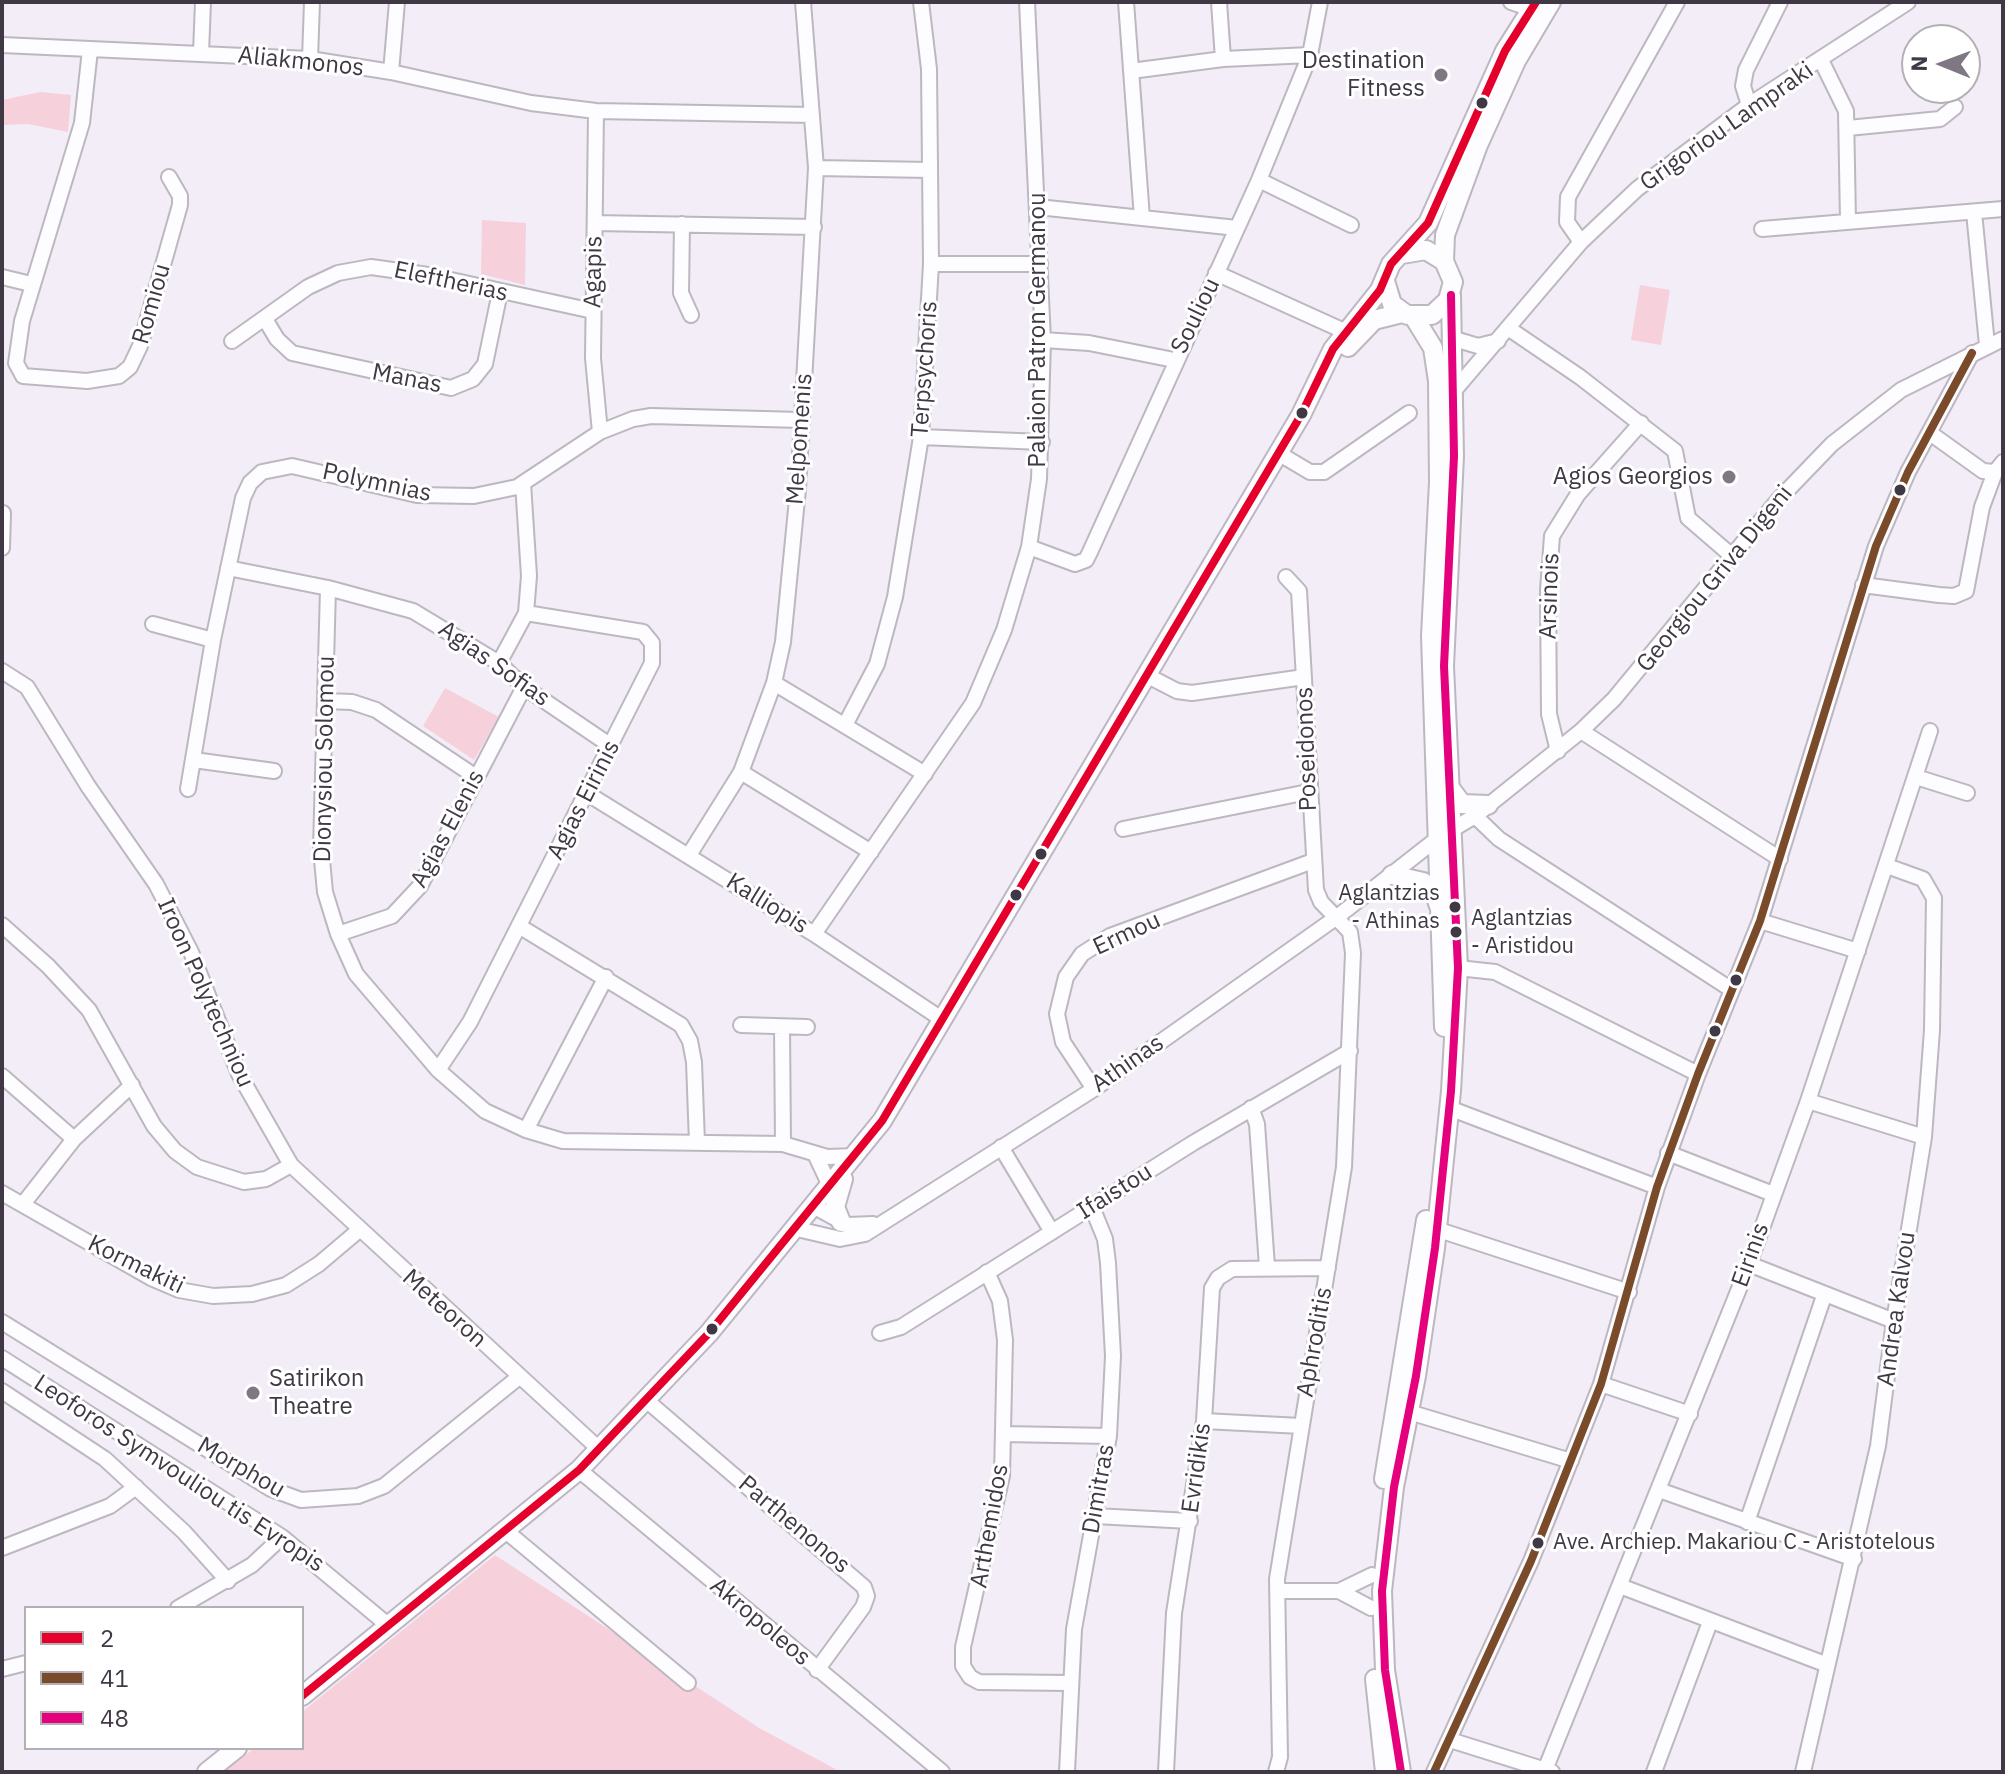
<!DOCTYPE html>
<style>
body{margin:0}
#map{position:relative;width:2005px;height:1774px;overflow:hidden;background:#f3edf8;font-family:"IBM Plex Sans",sans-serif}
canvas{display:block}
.frame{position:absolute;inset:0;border:4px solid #403945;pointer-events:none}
.legend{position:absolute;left:24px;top:1606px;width:280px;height:144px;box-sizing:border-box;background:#fff;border:2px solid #b3b0b5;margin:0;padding:10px 14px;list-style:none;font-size:24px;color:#403945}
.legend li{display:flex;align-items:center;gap:16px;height:40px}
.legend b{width:40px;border:2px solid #b3b0b5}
.north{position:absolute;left:1901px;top:24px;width:80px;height:80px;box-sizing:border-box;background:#fff;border:2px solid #b3b0b5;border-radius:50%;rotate:271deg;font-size:22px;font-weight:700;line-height:32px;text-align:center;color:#403945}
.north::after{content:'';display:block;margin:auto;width:28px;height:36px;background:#7f7884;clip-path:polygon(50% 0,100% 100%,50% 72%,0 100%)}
</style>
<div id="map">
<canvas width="2005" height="1774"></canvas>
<div class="frame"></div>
<ul class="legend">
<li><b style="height:10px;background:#e4002b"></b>2</li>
<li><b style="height:10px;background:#7a4b2a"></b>41</li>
<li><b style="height:10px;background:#e5007d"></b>48</li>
</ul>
<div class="north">N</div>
</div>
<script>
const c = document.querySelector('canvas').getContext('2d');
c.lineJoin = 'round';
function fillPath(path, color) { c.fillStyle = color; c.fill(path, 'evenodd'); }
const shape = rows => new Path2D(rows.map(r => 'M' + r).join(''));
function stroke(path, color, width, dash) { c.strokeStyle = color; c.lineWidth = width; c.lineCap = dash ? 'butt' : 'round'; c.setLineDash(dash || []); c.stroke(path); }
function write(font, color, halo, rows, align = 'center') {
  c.font = font + ' "IBM Plex Sans",sans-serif'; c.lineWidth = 6; c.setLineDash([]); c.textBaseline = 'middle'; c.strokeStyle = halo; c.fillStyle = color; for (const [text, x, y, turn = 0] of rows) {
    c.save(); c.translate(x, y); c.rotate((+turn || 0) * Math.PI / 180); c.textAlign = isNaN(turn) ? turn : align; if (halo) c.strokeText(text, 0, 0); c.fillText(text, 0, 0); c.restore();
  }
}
const green = shape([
 [40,92,71,95,68,132,28,124,2,125,2,100],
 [482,220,526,223,525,285,481,274],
 [1640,285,1670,290,1661,345,1631,340],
 [445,688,499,717,474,760,423,726],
 [495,1555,761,1729,841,1772,222,1772,255,1748,302,1748,302,1712]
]);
const minor = shape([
 [1126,2,1142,218],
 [1219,2,1223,59],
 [1511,2,1532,9],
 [2,45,310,59,391,72,531,103,596,111,812,115],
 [90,50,82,123,22,321,16,363,23,376,87,381,119,376,130,367,140,346,180,205,180,196,169,177],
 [201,53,203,2],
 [310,59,312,2],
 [1821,60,1846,111,1848,221],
 [1131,71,1223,59,1310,55],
 [391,72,397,2],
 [1749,105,1743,86,1746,70,1780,2],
 [596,111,593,358,600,432],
 [1848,128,1940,119,1955,107],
 [816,168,930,170],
 [1259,180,1351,225],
 [1038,207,1237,228],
 [1974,212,1987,345],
 [595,223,814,227],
 [682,224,681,293,691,315],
 [1762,229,2003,209],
 [1581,242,1567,222,1568,197,1677,2],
 [931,264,1040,264],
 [1216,273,1344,331],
 [2,277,31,284],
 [265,319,277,339,292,353,451,388,473,379,485,364,500,292],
 [1508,328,1580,377,1675,451,1688,518,1732,556],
 [1451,338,1478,346,1498,341],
 [1043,340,1089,343,1174,360],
 [232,341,308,287,338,273,371,267,428,275,593,311],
 [1453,392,1581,242,1637,189,1749,105,1908,2],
 [1930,433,1983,471,1995,472],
 [921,437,1042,442],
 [1278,453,1310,472,1324,472,1409,413],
 [1029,547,1075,564,1086,560,1090,552,1259,180,1310,55,1320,2],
 [2,548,3,513],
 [228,568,328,588,413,611,499,663,524,687,611,746],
 [1863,585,1939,595,1954,596,1966,591,1982,507,1995,472,2003,462],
 [328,588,321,849,325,892,338,934,356,974,438,1070,485,1111,526,1130,563,1141,783,1144,827,1157,856,1156],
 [153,624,213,640],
 [499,663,526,613,529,576,523,483],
 [2,671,27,687,88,786,156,884,191,952,239,1074,291,1165,599,1449],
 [1148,676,1177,691,1192,693,1304,677],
 [774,683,925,774],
 [325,701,352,702,376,710,476,777],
 [845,725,877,664,895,597,921,437,931,264,929,69,921,2],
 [1581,731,1780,859],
 [1558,751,1549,714,1548,590,1552,536,1578,494,1641,423],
 [194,760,274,771],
 [741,772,871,852],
 [1916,777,1967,793],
 [188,789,213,640,243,498,250,483,262,472,292,466,417,495,474,496,517,487,600,432,633,419,651,416,801,420],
 [588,794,814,934,943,1020],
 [1475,816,1499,839,1732,990],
 [1123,829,1308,792],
 [689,855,741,772,774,683,783,642,798,489,816,168,803,2],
 [1760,921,1858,951],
 [2,925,48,966,89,1010,154,1126,175,1151,197,1167,244,1182,266,1179,291,1165],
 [519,926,681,1025,690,1041,694,1062,697,1143],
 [338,934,392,916,420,886,524,687],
 [814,934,973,703,1004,630,1029,547,1039,479,1043,340,1027,2],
 [1458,968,1495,972,1698,1074],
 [741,1025,807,1027],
 [782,1027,783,1144],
 [438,1070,470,1022,652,663,652,643,643,632,526,613],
 [2,1076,74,1139],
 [1094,1089,1063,1042,1057,1014,1066,977,1082,954,1110,936,1313,861],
 [1808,1101,1924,1137],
 [1251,1108,1257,1124,1267,1267],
 [1449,1108,1657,1187],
 [526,1130,606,977],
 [1001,1147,1052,1232],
 [1668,1153,1773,1194],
 [815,1154,831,1188],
 [2,1193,151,1278,179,1290,213,1296,252,1294,286,1285,319,1264,358,1231],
 [23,1204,74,1139,132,1085],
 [815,1207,848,1225,873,1224],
 [797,1229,840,1239,865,1234,1094,1089,1337,917,1438,838,1475,816,1581,731,1614,699,1779,499,1832,444,1901,390,2003,339],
 [1436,1229,1629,1292],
 [1749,1264,1894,1321],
 [987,1272,1000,1301,1005,1340,1002,1476,963,1647,963,1666,970,1677,979,1682,1070,1683],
 [2,1322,271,1489,301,1500,358,1496,384,1486,519,1377],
 [880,1333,901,1327,1193,1143,1350,1051],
 [2,1358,282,1537,389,1626],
 [1601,1384,1690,1414],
 [2,1391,105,1459,184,1532,228,1581],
 [646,1400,864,1587,867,1596,863,1607,817,1670],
 [1409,1412,1571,1461],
 [1204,1421,1301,1426],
 [1004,1434,1109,1436],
 [579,1470,942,1772],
 [1659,1490,1854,1559],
 [1095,1516,1190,1521],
 [1747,1522,1824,1296],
 [507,1532,688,1683],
 [2,1548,110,1506,136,1487],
 [1620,1586,1825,1664],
 [1277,1591,1339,1591,1372,1575],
 [1339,1591,1371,1608],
 [178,1608,252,1565,282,1537],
 [2,1669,26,1663],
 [1450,1740,1552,1772],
 [1545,1770,1749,1264,1808,1101,1930,731],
 [1067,1772,1074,1629,1109,1436,1113,1356,1108,1263,1105,1239,1092,1207],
 [1166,1772,1174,1613,1204,1421,1212,1288,1218,1278,1232,1269,1328,1268],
 [1276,1772,1280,1757,1277,1579,1344,1167,1353,953,1350,932,1321,902,1316,890,1299,591,1286,577],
 [1434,1772,1531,1561,1601,1384,1657,1187,1698,1074,1760,921,1876,546,1908,472,1972,353],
 [1654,1772,1710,1622],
 [1803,1772,1878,1446,1894,1321,1924,1137,1932,1030,1934,898,1923,879,1887,866]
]);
const major = shape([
 [1444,261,1445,235,1478,145,1516,61,1551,2],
 [1385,281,1392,304,1407,315,1432,315,1448,300,1453,282,1444,261,1426,250,1402,254],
 [1414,317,1433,348,1438,381,1439,482,1431,636,1444,1027],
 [1348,347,1374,320,1402,313],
 [1450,788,1462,804,1488,805],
 [1392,875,1423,882,1434,891,1439,906],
 [841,1222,835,1207,843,1179],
 [1384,1479,1426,1220],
 [1375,1679,1385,1772],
 [302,1696,579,1470,709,1333,882,1121,1301,415,1333,349,1380,290,1391,264,1428,223,1505,51,1536,2],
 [207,1772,237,1748],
 [1401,1772,1385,1670,1382,1591,1394,1487,1416,1376,1435,1248,1451,1091,1458,968,1444,666,1454,456,1451,295]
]);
const bus1 = shape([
 [302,1696,579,1470,709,1333,882,1121,1301,415,1333,349,1380,290,1391,264,1428,223,1505,51,1536,2]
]);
const bus2 = shape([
 [1434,1772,1531,1561,1601,1384,1657,1187,1698,1074,1760,921,1876,546,1908,472,1972,353]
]);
const bus3 = shape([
 [1401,1772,1385,1670,1382,1591,1394,1487,1416,1376,1435,1248,1451,1091,1458,968,1444,666,1454,456,1451,295]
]);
const markers = [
 [1441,75,8,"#7f7884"],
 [1482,103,7,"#403945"],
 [1302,413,7,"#403945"],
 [1729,477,8,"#7f7884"],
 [1900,490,7,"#403945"],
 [1041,854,7,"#403945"],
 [1016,895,7,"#403945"],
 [1455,907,7,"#403945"],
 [1456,932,7,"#403945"],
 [1736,980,7,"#403945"],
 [1715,1031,7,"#403945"],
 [712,1329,7,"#403945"],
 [253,1393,8,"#7f7884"],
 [1538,1543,7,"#403945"]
];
const busNames = [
 ["Aglantzias",1440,894,"right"],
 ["- Athinas",1440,922,"right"],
 ["Aglantzias",1471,919],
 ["- Aristidou",1471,947],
 ["Ave. Archiep. Makariou C - Aristotelous",1553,1543]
];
const poiNames = [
 ["Destination",1425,61],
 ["Fitness",1425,89],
 ["Agios Georgios",1713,477],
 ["Satirikon",269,1379,"left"],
 ["Theatre",269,1407,"left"]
];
const streetNames = [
 ["Aliakmonos",301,62,6],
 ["Grigoriou Lampraki",1727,127,-35],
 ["Agapis",594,272,-89],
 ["Eleftherias",451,282,12],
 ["Romiou",152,304,-74],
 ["Souliou",1196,316,-64],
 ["Palaion Patron Germanou",1038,330,-90],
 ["Terpsychoris",925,369,-86],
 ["Manas",407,379,11],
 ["Melpomenis",800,439,-86],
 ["Polymnias",377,483,12],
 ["Georgiou Griva Digeni",1715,579,-51],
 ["Arsinois",1550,596,-88],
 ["Agias Sofias",494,664,35],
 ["Poseidonos",1307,749,-92],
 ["Dionysiou Solomou",325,759,-89],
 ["Agias Eirinis",584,800,-63],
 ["Agias Elenis",448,829,-62],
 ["Kalliopis",767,904,32],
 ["Ermou",1127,934,-25],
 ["Iroon Polytechniou",205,993,66],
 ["Athinas",1128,1064,-35],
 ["Ifaistou",1115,1192,-32],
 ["Eirinis",1751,1255,-70],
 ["Kormakiti",136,1265,26],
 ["Meteoron",444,1309,42],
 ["Andrea Kalvou",1897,1309,-82],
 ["Aphroditis",1315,1342,-80],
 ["Morphou",241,1468,30],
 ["Evridikis",1197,1468,-82],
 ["Leoforos Symvouliou tis Evropis",179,1474,33],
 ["Dimitras",1099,1489,-80],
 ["Parthenonos",794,1525,40],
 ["Arthemidos",990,1526,-80],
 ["Akropoleos",760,1622,40]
];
fillPath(green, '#f6d1db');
stroke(minor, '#bdb7c1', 18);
stroke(major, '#bdb7c1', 22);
stroke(minor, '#fdfcfe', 14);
stroke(major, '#fdfcfe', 18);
stroke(bus1, '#e4002b', 8);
stroke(bus2, '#7a4b2a', 8);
stroke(bus3, '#e5007d', 8);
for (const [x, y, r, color] of markers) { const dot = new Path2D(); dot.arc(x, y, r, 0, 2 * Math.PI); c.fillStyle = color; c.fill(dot); stroke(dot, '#fff', 3); }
write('22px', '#403945', '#fff', busNames, 'left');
write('24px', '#403945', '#fff', poiNames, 'right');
write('24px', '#403945', '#fff', streetNames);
</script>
